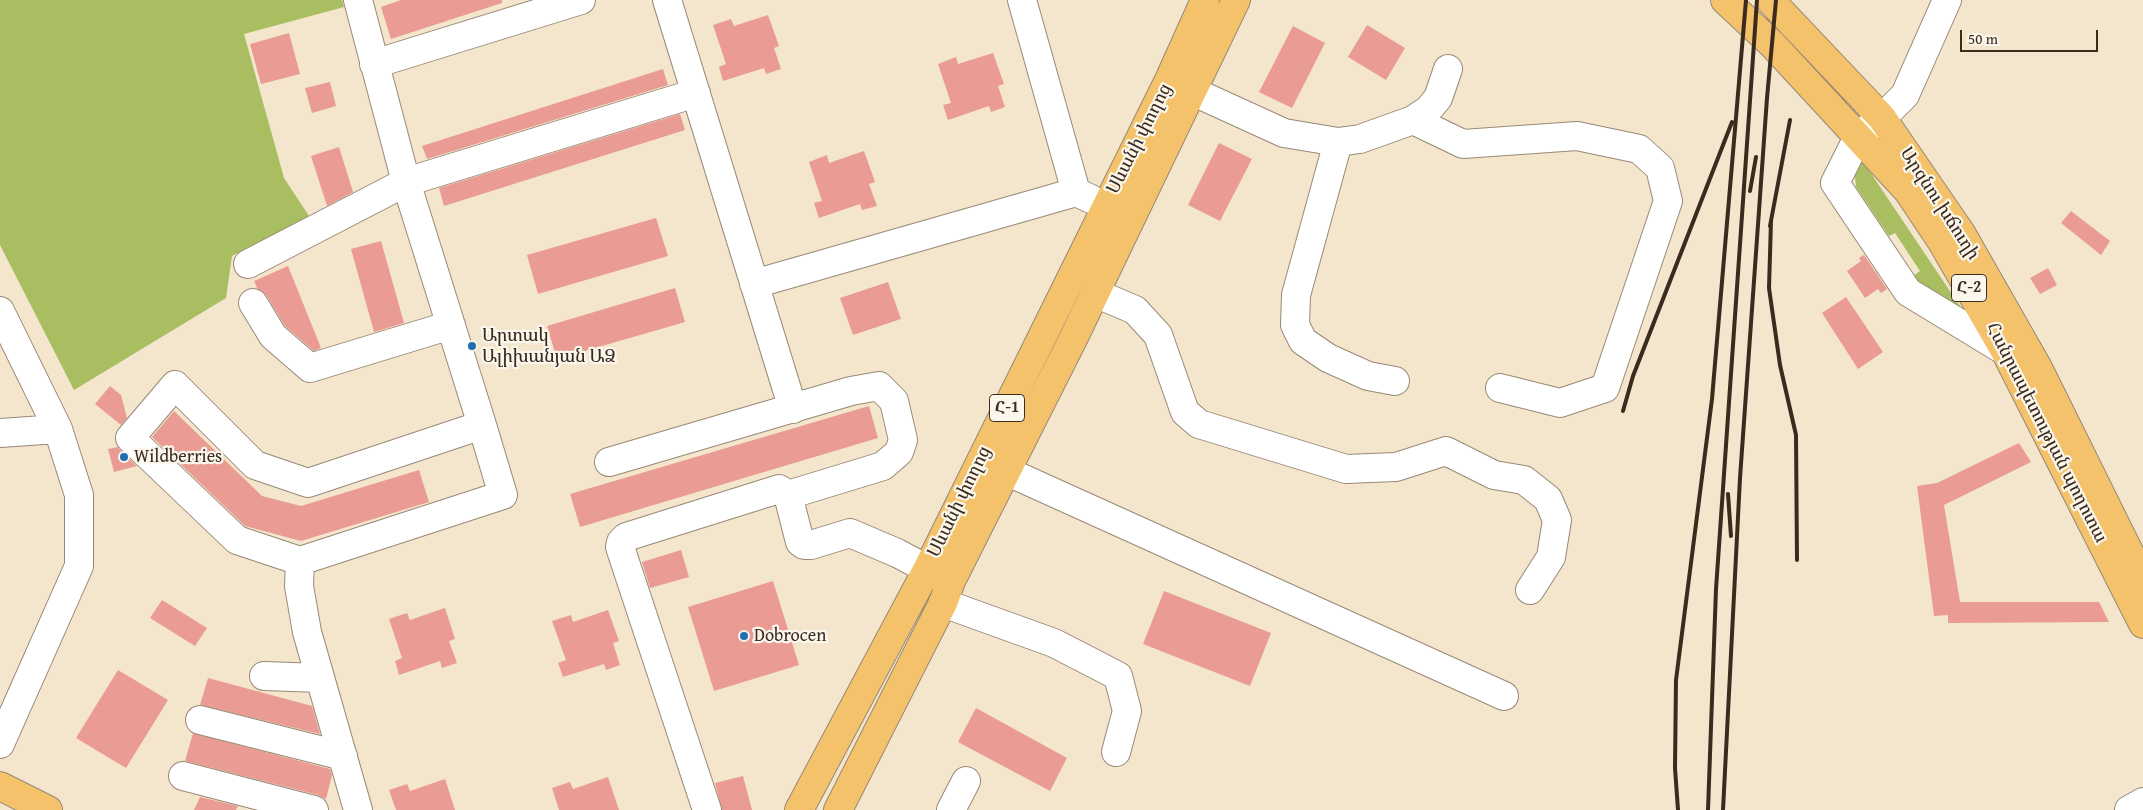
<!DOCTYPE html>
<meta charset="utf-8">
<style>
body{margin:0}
#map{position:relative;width:2143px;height:810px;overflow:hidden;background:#f4e6cd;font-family:"Gentium Book Plus",serif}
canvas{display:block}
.scale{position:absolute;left:1960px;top:30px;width:138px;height:22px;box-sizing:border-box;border:2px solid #3b2a1e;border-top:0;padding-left:6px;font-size:15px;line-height:18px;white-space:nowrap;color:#3b2a1e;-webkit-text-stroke:4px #fbf7ec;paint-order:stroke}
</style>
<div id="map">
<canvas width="2143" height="810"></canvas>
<div class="scale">50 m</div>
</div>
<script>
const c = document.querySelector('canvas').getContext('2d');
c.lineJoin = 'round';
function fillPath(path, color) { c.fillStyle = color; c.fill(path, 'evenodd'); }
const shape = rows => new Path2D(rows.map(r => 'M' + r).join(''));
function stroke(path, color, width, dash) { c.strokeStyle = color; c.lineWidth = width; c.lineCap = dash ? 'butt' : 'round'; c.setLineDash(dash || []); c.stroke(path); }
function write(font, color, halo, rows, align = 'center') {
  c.font = font + ' "Gentium Book Plus","Noto Serif Armenian",serif'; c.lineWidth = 4.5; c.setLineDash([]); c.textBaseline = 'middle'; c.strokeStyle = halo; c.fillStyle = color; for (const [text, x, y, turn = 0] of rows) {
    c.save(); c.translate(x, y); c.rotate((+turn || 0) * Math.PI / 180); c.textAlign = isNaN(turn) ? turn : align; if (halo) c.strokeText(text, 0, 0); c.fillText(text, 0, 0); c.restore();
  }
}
const green = shape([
 [0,0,342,0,344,7,244,34,284,178,309,216,232,256,226,298,74,390,0,245],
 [1860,157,1968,318,1917,282,1913,276,1920,271,1895,233,1889,236,1856,187,1854,167]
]);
const building = shape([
 [401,0,502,0,502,3,391,39,381,7],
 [768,15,779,46,774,48,781,69,766,74,764,68,723,81,719,67,726,64,713,25,731,19,734,26],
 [1367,25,1405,48,1386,80,1348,57],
 [1293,26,1325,43,1292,108,1259,92],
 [289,33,300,74,261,84,250,44],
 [993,53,1004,84,998,86,1005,107,991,112,989,106,948,120,943,105,951,103,938,64,956,57,958,64],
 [663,69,668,85,427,159,422,146],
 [330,82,336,106,312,113,305,88],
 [680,114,685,130,444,206,439,188],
 [1219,143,1252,159,1220,221,1188,205],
 [339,147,353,192,327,206,311,156],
 [864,151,875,182,869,184,877,206,862,210,860,204,819,218,814,203,822,201,809,162,827,155,829,163],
 [2071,211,2110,241,2101,255,2061,223],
 [656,218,668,256,538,294,527,255],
 [381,241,404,323,374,332,351,249],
 [1864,255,1887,289,1881,293,1878,289,1865,298,1847,271,1861,261,1859,258],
 [288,266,321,348,314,351,285,326,266,295,257,288,254,281],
 [2048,268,2057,285,2040,294,2030,278],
 [888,282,901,319,853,335,840,298],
 [675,288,685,322,557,359,547,326],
 [1846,297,1883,352,1858,369,1822,313],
 [110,386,121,395,127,418,121,425,95,404],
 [869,406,878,438,580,527,570,494],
 [174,411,262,496,301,506,419,470,429,502,301,541,245,526,152,437],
 [2019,443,2031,462,1944,505,1960,602,2099,602,2109,622,1948,623,1948,615,1934,616,1917,486,1937,483],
 [118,447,119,449,137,466,114,472,108,449],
 [681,550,689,577,650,588,642,562],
 [773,581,799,665,714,691,688,607],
 [1164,591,1271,633,1250,686,1143,644],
 [162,600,207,628,195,646,150,618],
 [445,608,455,639,449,641,457,663,442,668,440,661,399,675,395,661,402,658,389,619,407,613,410,620],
 [608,610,619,641,613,643,620,665,606,670,604,664,563,677,558,663,566,660,552,621,571,615,573,622],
 [118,670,168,700,126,768,76,738],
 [208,678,312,706,320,734,200,705],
 [976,708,1067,758,1050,791,958,742],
 [193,733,330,769,332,775,326,799,318,795,185,761],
 [743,776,752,810,722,810,715,783],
 [608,777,619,810,559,810,552,788,570,782,573,789],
 [445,779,455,810,396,810,389,790,407,784,410,791],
 [200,797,238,806,236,810,194,810]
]);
const minor = shape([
 [358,0,406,182,482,425,503,495,300,561,237,540,130,438,175,385,255,465,308,483,482,425],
 [667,0,793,409],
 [1022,0,1076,192,1091,199],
 [1947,0,1905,95,1882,118,1859,135,1835,183,1908,292,2005,351],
 [374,64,581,0],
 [1170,81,1284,133,1338,142,1360,139,1413,120,1428,110,1438,98,1448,69],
 [1413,120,1463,144,1577,136,1639,149,1660,168,1668,201,1605,388,1560,403,1500,388],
 [1338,142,1296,295,1295,325,1303,341,1328,358,1368,376,1395,381],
 [248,264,406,182,696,93],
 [754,284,1076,192],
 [1095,293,1135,310,1158,335,1185,412,1199,424,1346,469,1396,467,1446,451,1494,475,1524,480,1548,499,1557,520,1551,557,1530,590],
 [253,303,273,336,310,368,451,325],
 [0,311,58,429,79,495,79,566,0,744],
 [0,433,58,429],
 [609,462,851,391,879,386,894,401,903,440,899,452,883,466,788,495],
 [1006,471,1504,696],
 [300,561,299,586,307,632,358,810],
 [943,603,1054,643,1118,676,1127,711,1116,752],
 [264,676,320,678],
 [200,720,343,756],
 [183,776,314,810],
 [707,810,620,547,621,542,626,537,779,489,788,495,800,542,804,545,811,545,850,533,897,553,948,580],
 [951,810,966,781],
 [2129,810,2143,802]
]);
const major = shape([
 [1725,0,1772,44,1908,191,1942,242,2005,351,2143,624],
 [1770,0,1882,118,1961,233,2038,368,2143,580],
 [0,786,48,810],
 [799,810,928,568,1169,80,1205,0],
 [838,810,943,603,951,581,1073,339,1236,0]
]);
const rail = shape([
 [1750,191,1756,157],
 [1771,221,1769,288,1780,365,1796,435,1797,560],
 [1770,226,1790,120],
 [1623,411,1633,376,1732,122],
 [1728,494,1731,536],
 [1678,810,1675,768,1676,680,1712,399,1746,0],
 [1708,810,1716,589,1757,0],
 [1723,810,1740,478,1767,98,1776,0]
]);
const markers = [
 [472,346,5,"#1f6fb2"],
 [124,457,5,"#1f6fb2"],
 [744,636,5,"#1f6fb2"]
];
const shields = [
 [1969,288,35],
 [1007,408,35]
];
const shieldNames = [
 ["Հ-2",1969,288],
 ["Հ-1",1007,408]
];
const streetNames = [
 ["Սևանի փողոց",1140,139,-63],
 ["Արզնու խճուղի",1939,204,57],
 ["Հանրապետության պողոտա",2046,433,63],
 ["Սևանի փողոց",960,502,-64]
];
const poiNames = [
 ["Արտակ",482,336],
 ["Ալիխանյան ԱՁ",482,357],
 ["Wildberries",134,457],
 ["Dobrocen",754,636]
];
fillPath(green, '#a9bd61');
fillPath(building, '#e99b94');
stroke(minor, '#988876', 30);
stroke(major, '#988876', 30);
stroke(minor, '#fff', 28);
stroke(major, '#f3c26a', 28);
stroke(rail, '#3b2a1e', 4);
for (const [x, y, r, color] of markers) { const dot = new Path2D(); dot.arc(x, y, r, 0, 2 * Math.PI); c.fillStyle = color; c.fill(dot); stroke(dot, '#fbf7ec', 2); }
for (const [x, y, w] of shields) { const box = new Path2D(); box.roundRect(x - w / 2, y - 13.5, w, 27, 4); c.fillStyle = '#fbf7ec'; c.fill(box); stroke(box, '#3b2a1e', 1); }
write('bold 16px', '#3b2a1e', null, shieldNames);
write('18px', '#3b2a1e', '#fbf7ec', streetNames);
write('18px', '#3b2a1e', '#fbf7ec', poiNames, 'left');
</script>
